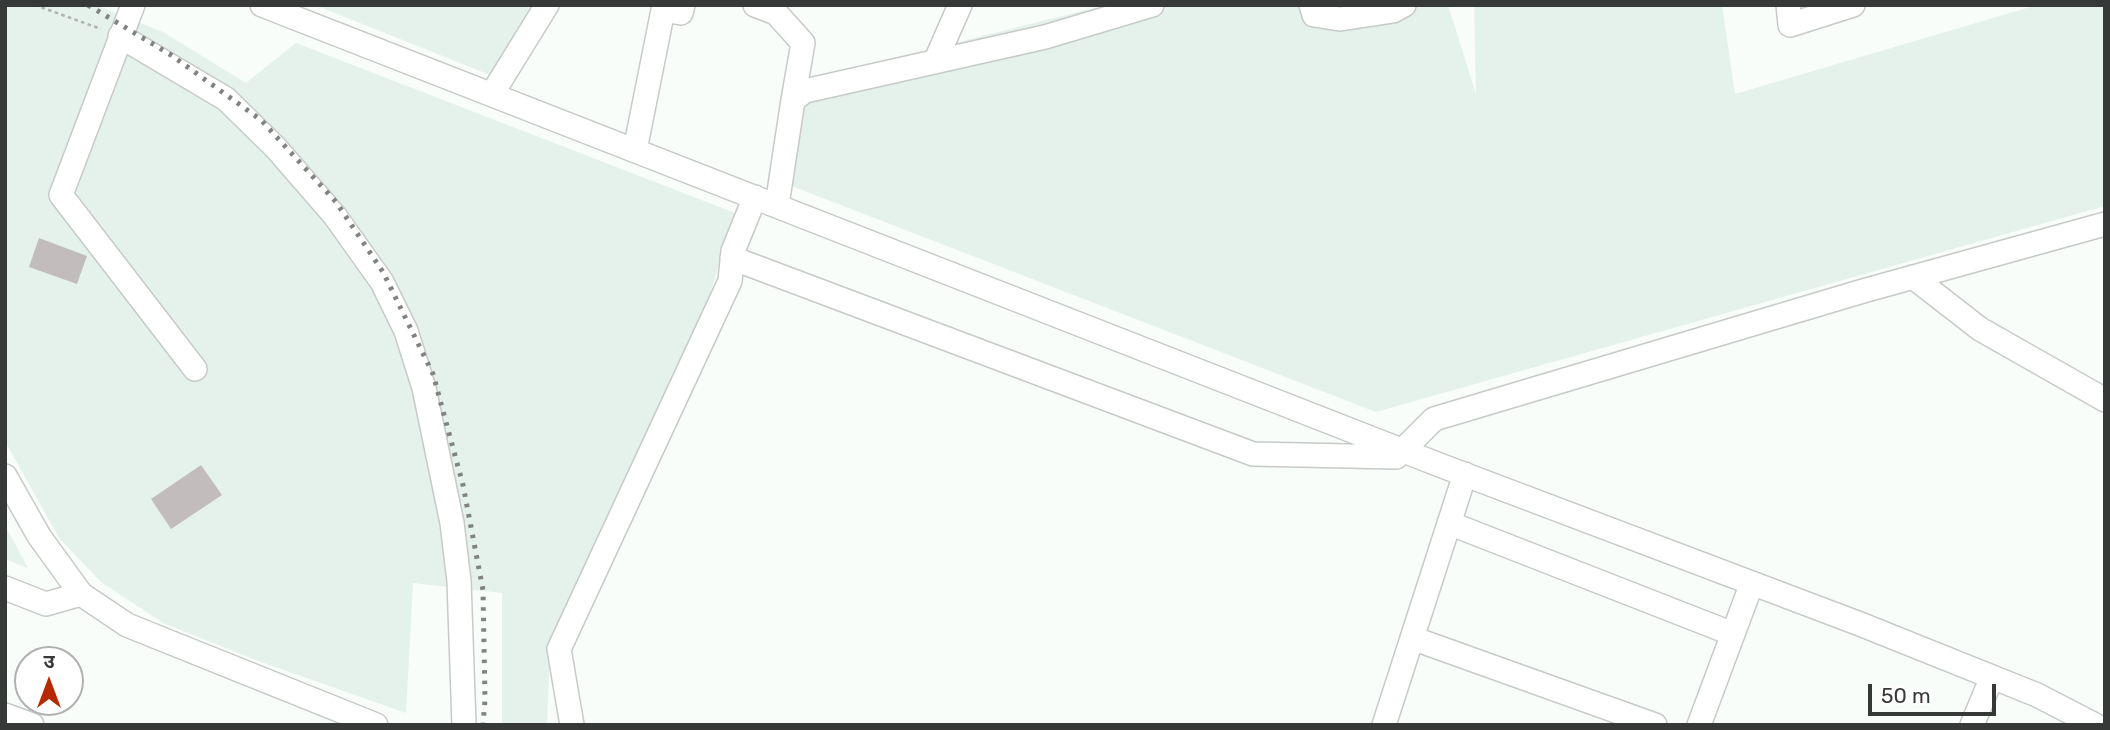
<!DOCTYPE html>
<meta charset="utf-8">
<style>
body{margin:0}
#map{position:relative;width:2110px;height:730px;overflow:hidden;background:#f8fdfa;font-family:Rubik,"Noto Sans Devanagari",sans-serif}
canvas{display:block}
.frame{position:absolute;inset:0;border:7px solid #373938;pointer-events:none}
.north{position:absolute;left:14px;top:646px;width:70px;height:70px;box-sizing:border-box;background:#fff;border:2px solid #afb0af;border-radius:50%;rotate:0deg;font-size:19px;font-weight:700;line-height:28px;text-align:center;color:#373938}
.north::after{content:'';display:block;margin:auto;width:24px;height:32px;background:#b52a00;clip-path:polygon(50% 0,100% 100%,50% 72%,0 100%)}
.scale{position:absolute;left:1868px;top:684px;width:128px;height:32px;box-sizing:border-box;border:4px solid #373938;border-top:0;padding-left:9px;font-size:21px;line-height:24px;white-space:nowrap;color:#373938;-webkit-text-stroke:5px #fff;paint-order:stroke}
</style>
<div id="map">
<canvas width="2110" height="730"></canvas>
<div class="frame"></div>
<div class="north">उ</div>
<div class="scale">50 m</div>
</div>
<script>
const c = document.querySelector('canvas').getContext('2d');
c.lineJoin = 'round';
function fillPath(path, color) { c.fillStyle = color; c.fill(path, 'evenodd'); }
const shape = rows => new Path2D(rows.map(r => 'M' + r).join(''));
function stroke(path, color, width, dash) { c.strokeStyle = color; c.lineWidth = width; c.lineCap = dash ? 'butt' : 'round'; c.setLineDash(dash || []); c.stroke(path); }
const built = shape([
 [5,5,96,5,163,32,246,83,296,43,735,213,697,336,550,646,547,725,502,725,502,593,413,583,406,713,261,662,163,623,101,582,59,538,5,441],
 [315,5,556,5,510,83],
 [1106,5,1328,5,1331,10,1372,5,1448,5,1476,94,1474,5,1722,5,1735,94,2037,5,2105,5,2105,206,1376,412,771,178,787,85],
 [5,525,28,568,5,559]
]);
const building = shape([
 [39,238,87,256,77,284,29,267],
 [201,465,222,495,171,529,151,499]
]);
const path = shape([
 [35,5,101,29]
]);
const minor = shape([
 [133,5,61,195,195,369],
 [262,5,1437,464,1860,624,2037,695,2095,725],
 [755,5,776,13,803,43,793,100],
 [1311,5,1314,15,1340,19,1393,11,1404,5],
 [1788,5,1790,25,1853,5],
 [120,36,226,99,276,148,335,216,382,282,406,331,424,388,452,523,459,581,464,725],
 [935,62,960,5],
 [492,94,547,5],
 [635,150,663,10,681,13,683,5],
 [777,205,793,100,805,91,1045,37,1152,5],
 [732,258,1253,454,1396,457,1434,419,1863,291,2105,224],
 [1913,277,1980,329,2105,400],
 [5,476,39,536,81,594,46,604,5,588],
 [1449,523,1733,634],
 [81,594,127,625,376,725],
 [1412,638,1655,725],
 [5,715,32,725],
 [572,725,559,649,730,281,733,251,755,197],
 [1384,725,1465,474],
 [1699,725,1752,583],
 [1972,725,1992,677]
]);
const rail = shape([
 [88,5,171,55,261,120,336,202,383,272,433,374,463,485,483,590,485,700,483,725]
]);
fillPath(built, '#e5f2eb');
fillPath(building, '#c2bdbc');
stroke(minor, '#c6cbc8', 26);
stroke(path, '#aeb2b0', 2.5, [3.5, 3.5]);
stroke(minor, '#fff', 23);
stroke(rail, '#808381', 5, [3.5, 7]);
</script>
